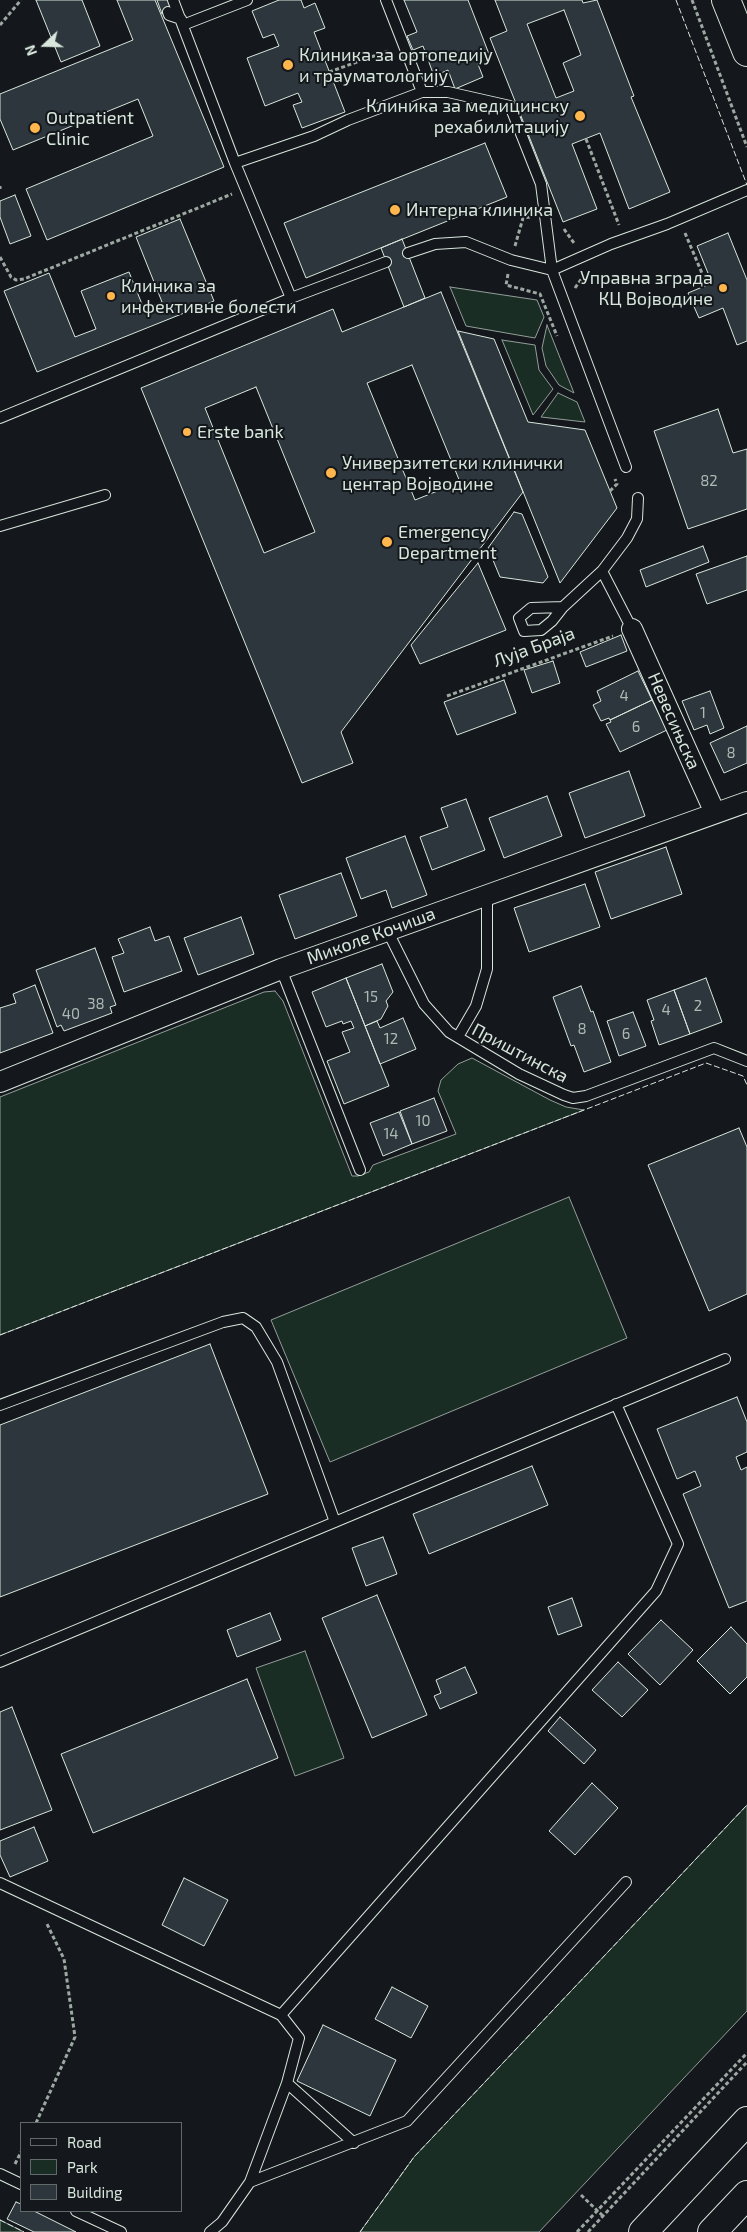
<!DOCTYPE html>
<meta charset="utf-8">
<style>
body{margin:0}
#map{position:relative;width:747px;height:2232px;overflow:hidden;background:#14181c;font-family:"Exo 2",sans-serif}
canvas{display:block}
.legend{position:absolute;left:20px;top:2122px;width:162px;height:90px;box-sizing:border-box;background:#14181c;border:1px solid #626a69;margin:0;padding:6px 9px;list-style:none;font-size:15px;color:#d8e6dc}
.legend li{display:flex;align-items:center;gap:10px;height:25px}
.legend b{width:25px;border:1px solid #626a69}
.north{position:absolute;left:20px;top:20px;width:50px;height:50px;-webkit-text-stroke:4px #14181c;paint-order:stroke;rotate:249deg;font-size:14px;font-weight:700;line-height:20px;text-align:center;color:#d8e6dc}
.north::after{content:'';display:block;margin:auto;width:18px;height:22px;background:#d8e6dc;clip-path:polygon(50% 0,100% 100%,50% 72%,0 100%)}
</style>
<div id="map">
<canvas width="747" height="2232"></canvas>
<ul class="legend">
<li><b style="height:6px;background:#14181c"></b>Road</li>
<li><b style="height:14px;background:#1a2d24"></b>Park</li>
<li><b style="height:14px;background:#2c363c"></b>Building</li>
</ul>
<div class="north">N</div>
</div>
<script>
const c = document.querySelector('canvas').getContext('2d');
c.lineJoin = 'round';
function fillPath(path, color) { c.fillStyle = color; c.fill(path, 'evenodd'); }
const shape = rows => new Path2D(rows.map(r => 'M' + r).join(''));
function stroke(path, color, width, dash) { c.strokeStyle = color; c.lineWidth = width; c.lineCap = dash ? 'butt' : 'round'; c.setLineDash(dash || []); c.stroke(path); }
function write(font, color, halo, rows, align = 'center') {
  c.font = font + ' "Exo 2",sans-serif'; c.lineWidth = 4; c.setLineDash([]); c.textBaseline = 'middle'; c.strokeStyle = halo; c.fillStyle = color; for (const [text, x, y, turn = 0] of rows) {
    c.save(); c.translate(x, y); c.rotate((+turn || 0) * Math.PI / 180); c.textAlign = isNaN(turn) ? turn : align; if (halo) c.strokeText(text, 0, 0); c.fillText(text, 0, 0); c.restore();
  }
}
const green = shape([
 [450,287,537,300,544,317,535,338,466,326,450,287],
 [547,325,574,393,559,385,546,366,542,348,547,325],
 [502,340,535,345,539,370,553,389,533,415,502,340],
 [558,393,577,402,585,422,541,417,558,393],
 [275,991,283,1001,352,1176,358,1176,369,1172,373,1165,456,1134,438,1091,441,1080,458,1064,472,1058,550,1100,566,1107,584,1110,0,1335,0,1097,264,992,275,991],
 [569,1197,627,1338,330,1462,271,1320,569,1197],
 [305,1651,344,1758,295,1776,256,1668,305,1651],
 [747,1805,747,2011,539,2232,360,2232,414,2157,747,1805],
 [0,2220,24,2232,0,2232,0,2220]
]);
const building = shape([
 [36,0,82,0,100,46,61,62,36,0],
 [117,0,155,0,224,167,47,240,26,189,153,136,138,99,13,150,0,119,0,94,133,40,117,0],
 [157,0,170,0,174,9,162,14,157,0],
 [279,0,301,0,304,8,315,3,325,28,314,32,345,112,302,128,293,105,302,102,298,93,265,106,247,58,279,46,274,34,263,38,252,11,279,0],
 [404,0,468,0,489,54,476,59,483,77,455,89,448,70,434,76,423,46,413,50,407,36,417,32,404,0],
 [495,0,582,0,583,3,597,0,634,96,631,97,670,192,629,209,600,133,572,144,597,209,563,222,490,38,507,31,495,0],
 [564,10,581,55,563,63,574,91,556,98,527,24,564,10],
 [485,143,507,197,306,278,284,223,485,143],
 [15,195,31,236,10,244,0,217,0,201,15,195],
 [180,219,214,301,37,372,4,291,49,273,75,337,96,329,81,291,129,272,144,309,162,302,136,237,180,219],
 [728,233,747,280,747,341,737,345,723,308,699,318,688,293,712,283,697,246,728,233],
 [402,239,425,298,404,307,381,248,402,239],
 [441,292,523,492,341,732,353,763,302,783,141,388,333,309,342,332,441,292],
 [412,365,460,482,415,500,367,383,412,365],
 [256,387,315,532,264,553,205,408,256,387],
 [458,331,494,339,528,422,585,430,617,508,560,583,458,331],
 [718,409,733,453,747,449,747,509,688,529,654,431,718,409],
 [514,512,522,514,548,577,543,583,500,577,488,548,514,512],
 [703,546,709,562,646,587,640,570,703,546],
 [747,556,747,590,707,604,696,574,747,556],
 [478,563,506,630,420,664,411,645,478,563],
 [621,635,627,651,586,667,580,652,621,635],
 [553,661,560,683,532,693,524,670,553,661],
 [638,671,652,700,610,720,609,718,601,721,593,705,601,701,597,691,638,671],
 [504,680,516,713,457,735,444,702,504,680],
 [710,691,724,728,710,734,707,725,694,730,682,701,710,691],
 [652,700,667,730,620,752,606,724,611,722,610,720,652,700],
 [747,726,747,763,724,773,710,743,747,726],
 [629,771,645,816,585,838,569,793,629,771],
 [547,796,562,836,504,858,489,818,547,796],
 [466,799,485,850,432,870,420,837,448,827,441,808,466,799],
 [405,836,427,895,392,908,386,890,361,899,346,858,405,836],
 [666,847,682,894,611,919,595,872,666,847],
 [341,873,357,916,295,939,279,895,341,873],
 [585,884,600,927,529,952,514,908,585,884],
 [241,917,254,954,198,975,184,938,241,917],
 [150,927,155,941,169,936,182,971,124,992,112,957,124,953,118,939,150,927],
 [95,948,116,1005,110,1007,112,1013,64,1031,61,1025,57,1027,36,970,95,948],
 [382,964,393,992,386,1001,388,1006,381,1019,365,1026,346,978,382,964],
 [346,978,389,1086,344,1104,327,1061,350,1052,342,1032,354,1028,351,1021,343,1024,342,1021,326,1027,312,992,346,978],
 [706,978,722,1022,690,1034,674,990,706,978],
 [35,985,53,1033,0,1053,0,1008,16,1003,13,994,35,985],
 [581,986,591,1012,593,1011,611,1062,584,1072,574,1045,571,1046,553,997,581,986],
 [674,990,690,1034,659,1045,651,1021,654,1020,647,1000,674,990],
 [633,1012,646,1046,619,1056,607,1021,633,1012],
 [403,1018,416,1049,380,1064,365,1026,377,1021,380,1028,403,1018],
 [434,1098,447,1131,412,1144,400,1111,434,1098],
 [399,1112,412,1144,383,1156,370,1123,399,1112],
 [739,1128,747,1147,747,1294,709,1311,648,1165,739,1128],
 [210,1344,268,1494,0,1597,0,1425,210,1344],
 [737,1397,747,1422,747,1452,736,1457,741,1470,747,1467,747,1601,729,1608,683,1494,701,1486,695,1471,677,1479,657,1429,737,1397],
 [532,1466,548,1505,429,1554,413,1514,532,1466],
 [383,1537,397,1574,366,1586,352,1548,383,1537],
 [377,1595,427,1715,372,1738,322,1618,377,1595],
 [572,1598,582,1626,558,1635,548,1607,572,1598],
 [270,1613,281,1640,237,1657,227,1630,270,1613],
 [661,1620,693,1650,660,1685,628,1654,661,1620],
 [731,1627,747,1644,747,1677,730,1694,697,1661,731,1627],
 [618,1662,648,1690,622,1717,592,1690,618,1662],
 [465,1667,477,1693,440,1709,434,1696,441,1693,436,1680,465,1667],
 [247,1679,278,1758,93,1833,61,1754,247,1679],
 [12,1707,52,1810,0,1830,0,1712,12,1707],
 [560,1717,596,1750,584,1764,548,1731,560,1717],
 [592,1783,618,1808,575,1855,549,1831,592,1783],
 [34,1827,48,1861,10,1877,0,1855,0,1841,34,1827],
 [184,1878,228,1900,204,1946,162,1925,184,1878],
 [392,1987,428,2006,411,2038,375,2019,392,1987],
 [323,2025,396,2060,370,2116,297,2081,323,2025],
 [16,2202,21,2204,21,2211,34,2211,76,2232,34,2232,7,2219,16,2202]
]);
const path = shape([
 [692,0,747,147],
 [0,25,21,0],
 [329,72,388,51],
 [586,139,619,225],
 [0,186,0,189],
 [564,229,574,243,576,242],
 [685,233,707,285],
 [515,246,523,218,530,217],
 [0,257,11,277,16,280,24,279,232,194],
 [508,274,506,285,540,294,557,336],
 [575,288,585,274],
 [610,491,617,484,615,479],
 [447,696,613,636],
 [36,2123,75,2037,64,1959,46,1922],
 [15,2164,21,2152],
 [581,2195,603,2216],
 [577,2232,747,2053],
 [588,2232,747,2062]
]);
const lane = shape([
 [173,0,235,163,291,298],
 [386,0,422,92],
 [168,12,169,15,181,19],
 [183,25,247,0],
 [235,163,314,136,348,120,422,92,448,92,510,106,541,184,552,270,626,467],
 [408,253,435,244,466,242,511,260,552,270,611,244,667,224,747,190],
 [0,418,291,298,386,262],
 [0,526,105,495],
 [563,607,552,621,541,630,524,631,519,618,531,608,563,607,602,571],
 [632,629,602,571,627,538,637,519,638,498],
 [387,930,424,1004,449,1032,519,1074,564,1095,573,1098,586,1096,714,1048,747,1061],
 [281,969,360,1170],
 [458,1037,476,1006,487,969,487,894],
 [0,1405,223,1322,243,1318,256,1327,277,1362,335,1522],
 [0,1662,725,1359],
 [0,1883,281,2015,299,2038,287,2083,250,2182,222,2222,210,2232],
 [281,2015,656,1591,678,1544,616,1404],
 [287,2083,354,2143],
 [0,2174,21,2184],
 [250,2182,407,2121,626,1882],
 [76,2211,121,2232]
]);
const street = shape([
 [632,629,715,813],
 [0,1082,281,969,747,802]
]);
const secondary = shape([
 [726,0,747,52],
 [643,2232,747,2121],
 [712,2232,747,2195]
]);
const fence = shape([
 [676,0,747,185],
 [0,1335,706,1063,743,1076,747,1085],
 [0,2220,24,2232],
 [360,2232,414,2157,747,1805]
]);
const markers = [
 [288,65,6,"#ffb74d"],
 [580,116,6,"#ffb74d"],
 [35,128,6,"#ffb74d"],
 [395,210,6,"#ffb74d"],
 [723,288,5,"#ffb74d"],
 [111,296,5,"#ffb74d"],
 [187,432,5,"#ffb74d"],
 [331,473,6,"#ffb74d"],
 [387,542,6,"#ffb74d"]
];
const numberNames = [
 ["82",709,481],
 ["4",624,696],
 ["1",703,713],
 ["6",636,727],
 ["8",731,753],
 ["15",371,997],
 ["38",96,1004],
 ["2",698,1006],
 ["4",666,1010],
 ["40",71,1014],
 ["8",582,1029],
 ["6",626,1034],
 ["12",391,1039],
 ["10",423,1121],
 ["14",391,1134]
];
const poiNames = [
 ["Клиника за ортопедију",299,55],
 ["и трауматологију",299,76],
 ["Клиника за медицинску",569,106,"right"],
 ["рехабилитацију",569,127,"right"],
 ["Outpatient",46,118],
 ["Clinic",46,139],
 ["Интерна клиника",406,210],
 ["Управна зграда",713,278,"right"],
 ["КЦ Војводине",713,299,"right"],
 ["Клиника за",121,286],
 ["инфективне болести",121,307],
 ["Erste bank",197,432],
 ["Универзитетски клинички",342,463],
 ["центар Војводине",342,484],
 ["Emergency",398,532],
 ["Department",398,553]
];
const streetNames = [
 ["Луја Браја",534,647,-20],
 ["Невесињска",674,721,66],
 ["Миколе Кочиша",371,936,-20],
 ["Приштинска",520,1053,28]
];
fillPath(green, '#1a2d24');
stroke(green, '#939e99', 1);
fillPath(building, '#2c363c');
stroke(building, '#d8e6dc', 1);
stroke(lane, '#d8e6dc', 12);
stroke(street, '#d8e6dc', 22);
stroke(secondary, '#d8e6dc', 30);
stroke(path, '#9da8a2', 3, [4, 2.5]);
stroke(lane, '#14181c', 10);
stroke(street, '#14181c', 20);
stroke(secondary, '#14181c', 28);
stroke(fence, '#d8e6dc', 1, [6, 2.5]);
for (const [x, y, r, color] of markers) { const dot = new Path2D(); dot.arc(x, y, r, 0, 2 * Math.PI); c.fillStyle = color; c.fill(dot); stroke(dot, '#14181c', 2); }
write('15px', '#adbab4', null, numberNames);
write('18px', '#d8e6dc', '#14181c', poiNames, 'left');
write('18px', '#d8e6dc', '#14181c', streetNames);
</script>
